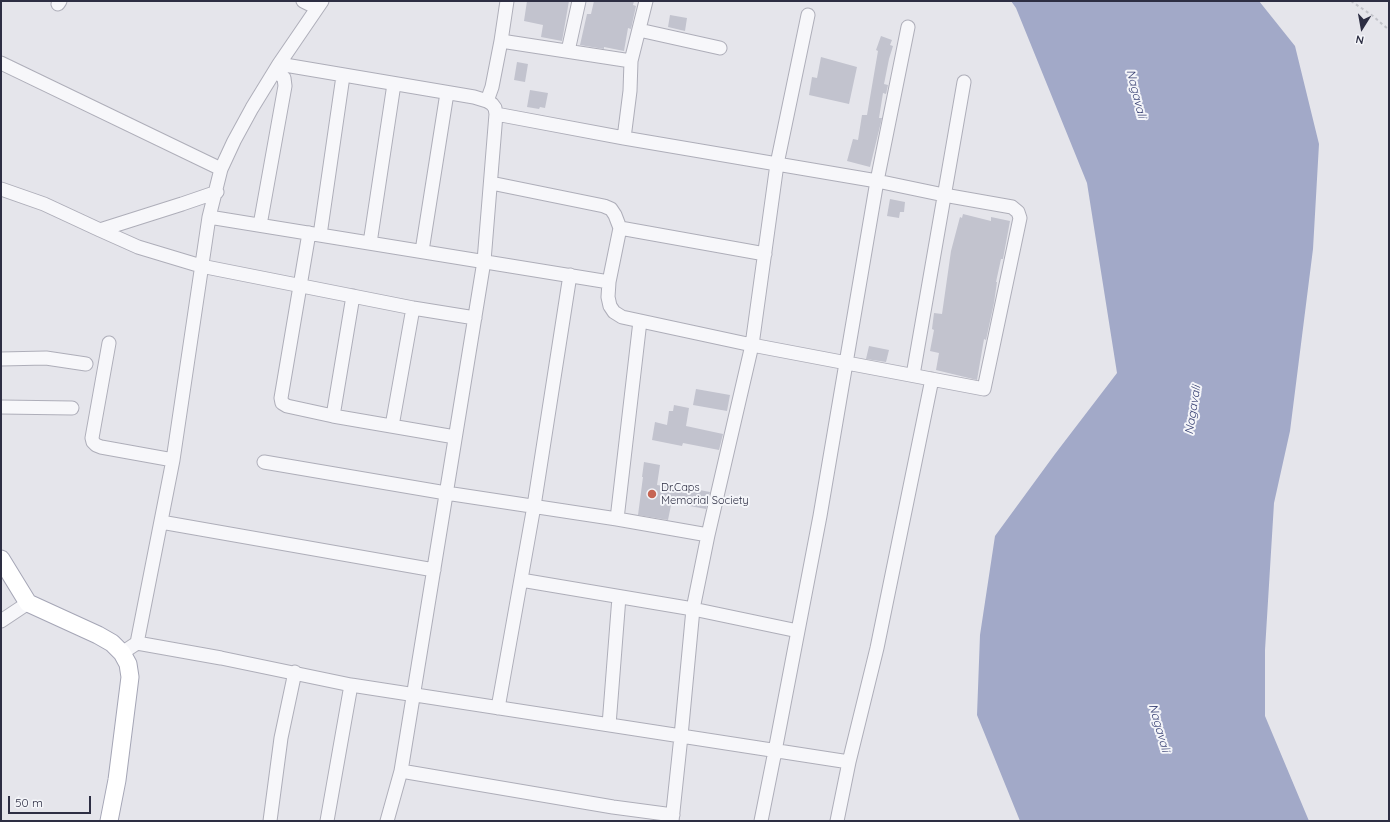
<!DOCTYPE html>
<style>
body{margin:0}
#map{position:relative;width:1390px;height:822px;overflow:hidden;background:#e5e5eb;font-family:Quicksand,sans-serif}
canvas{display:block}
.frame{position:absolute;inset:0;border:2px solid #2d2e43;pointer-events:none}
.north{position:absolute;left:1342px;top:8px;width:40px;height:40px;-webkit-text-stroke:3px #f4f5f9;paint-order:stroke;rotate:191deg;font-size:11px;font-weight:700;line-height:16px;text-align:center;color:#2d2e43}
.north::after{content:'';display:block;margin:auto;width:14px;height:18px;background:#2d2e43;clip-path:polygon(50% 0,100% 100%,50% 72%,0 100%)}
.scale{position:absolute;left:8px;top:796px;width:83px;height:18px;box-sizing:border-box;border:2px solid #2d2e43;border-top:0;padding-left:5px;font-size:12px;line-height:14px;white-space:nowrap;color:#2d2e43;-webkit-text-stroke:3px #f4f5f9;paint-order:stroke}
</style>
<div id="map">
<canvas width="1390" height="822"></canvas>
<div class="frame"></div>
<div class="north">N</div>
<div class="scale">50 m</div>
</div>
<script>
const c = document.querySelector('canvas').getContext('2d');
c.lineJoin = 'round';
function fillPath(path, color) { c.fillStyle = color; c.fill(path, 'evenodd'); }
const shape = rows => new Path2D(rows.map(r => 'M' + r).join(''));
function stroke(path, color, width, dash) { c.strokeStyle = color; c.lineWidth = width; c.lineCap = dash ? 'butt' : 'round'; c.setLineDash(dash || []); c.stroke(path); }
function write(font, color, halo, rows, align = 'center') {
  c.font = font + ' Quicksand,sans-serif'; c.lineWidth = 4; c.setLineDash([]); c.textBaseline = 'middle'; c.strokeStyle = halo; c.fillStyle = color; for (const [text, x, y, turn = 0] of rows) {
    c.save(); c.translate(x, y); c.rotate((+turn || 0) * Math.PI / 180); c.textAlign = isNaN(turn) ? turn : align; if (halo) c.strokeText(text, 0, 0); c.fillText(text, 0, 0); c.restore();
  }
}
const water = shape([
 [1011,1,1259,1,1295,46,1319,144,1313,249,1290,431,1274,503,1265,650,1265,716,1309,821,1020,821,977,715,980,635,995,536,1055,454,1117,373,1087,183,1016,8]
]);
const building = shape([
 [527,1,569,1,562,41,541,37,543,25,524,21],
 [594,1,634,1,633,5,636,6,631,29,628,28,624,51,604,47,604,49,580,45,587,14,591,14],
 [670,15,687,18,685,31,668,27],
 [881,36,892,40,890,45,893,46,889,59,884,84,888,85,886,94,883,93,879,118,882,118,870,167,847,161,853,139,858,140,862,115,867,115,878,51,876,50],
 [821,57,857,67,849,104,809,95,812,77,817,78],
 [517,62,528,64,525,82,514,80],
 [530,90,548,93,545,108,540,107,539,109,527,107],
 [890,199,905,202,904,212,900,212,899,218,887,216],
 [963,214,991,221,991,217,1010,221,1003,259,1001,259,996,282,997,282,994,303,986,340,984,339,977,380,936,370,939,353,930,351,934,330,932,329,934,313,942,314,951,251,960,217,962,218],
 [869,346,889,350,886,362,866,359],
 [696,389,730,395,727,411,693,405],
 [674,405,689,408,686,426,723,434,719,450,683,443,682,446,652,440,655,422,667,425,669,411,673,411],
 [644,462,660,465,657,485,684,489,684,487,710,492,706,509,673,503,672,505,671,505,668,520,638,515,643,477,642,477]
]);
const path = shape([
 [1351,1,1373,16,1389,30]
]);
const minor = shape([
 [303,1,317,8],
 [58,4,60,1],
 [808,15,777,164,752,345,708,535,693,609,681,736,849,762],
 [639,30,720,48],
 [501,41,507,1],
 [568,51,579,1],
 [1,63,221,169],
 [279,64,474,97,487,101,492,104,495,108,496,114,484,261,401,771,387,821],
 [487,101,492,87,501,41,631,61,646,1],
 [624,138,630,91,631,61],
 [491,183,604,206,611,209,615,215,620,228,609,282,608,297,610,306,614,312,622,317,752,345,984,389,1020,218,1018,212,1012,207,944,195,877,181,624,138,496,114],
 [1,189,44,204,100,230,182,204,217,192],
 [209,217,609,282],
 [260,225,285,86,284,78,276,71],
 [620,228,765,254],
 [100,230,138,247,201,266,413,308,475,318],
 [309,233,281,398,282,403,287,406,333,416,455,437],
 [320,235,343,76],
 [370,243,394,84],
 [422,251,447,93],
 [109,343,92,438,93,442,96,445,101,447,173,460],
 [1,359,46,358,86,364],
 [913,375,964,82],
 [1,407,72,408],
 [333,416,353,296],
 [392,426,413,308],
 [264,462,446,493,617,519,708,535],
 [617,519,640,321],
 [161,522,434,570],
 [521,580,693,609,798,631],
 [1,621,28,603],
 [137,643,221,658,351,685,681,736,672,821],
 [122,653,137,643,173,460,209,217,221,169,234,141,252,108,279,64,322,1],
 [498,708,534,506,570,275],
 [609,725,619,597],
 [401,771,613,807,673,815],
 [270,821,281,738,295,672],
 [327,821,351,685],
 [761,821,775,751,820,516,877,181,908,27],
 [837,821,849,762,877,648,932,379]
]);
const major = shape([
 [1,559,28,603,98,635,112,643,122,653,128,664,130,677,117,780,109,821]
]);
const markers = [
 [652,494,5,"#c66554"]
];
const poiNames = [
 ["Dr.Caps",661,488],
 ["Memorial Society",661,501]
];
const waterNames = [
 ["Nagavali",1136,94,76],
 ["Nagavali",1193,410,-81],
 ["Nagavali",1159,728,74]
];
fillPath(water, '#a2a9c8');
fillPath(building, '#c2c3ce');
stroke(minor, '#aeaeb9', 15);
stroke(major, '#a5a6b6', 19);
stroke(path, '#c2c3ca', 2, [3, 3]);
stroke(minor, '#f7f7fa', 13);
stroke(major, '#fff', 17);
for (const [x, y, r, color] of markers) { const dot = new Path2D(); dot.arc(x, y, r, 0, 2 * Math.PI); c.fillStyle = color; c.fill(dot); stroke(dot, '#f4f5f9', 1.5); }
write('11px', '#2d2e43', '#f4f5f9', poiNames, 'left');
write('italic 12px', '#394274', '#f4f5f9', waterNames);
</script>
